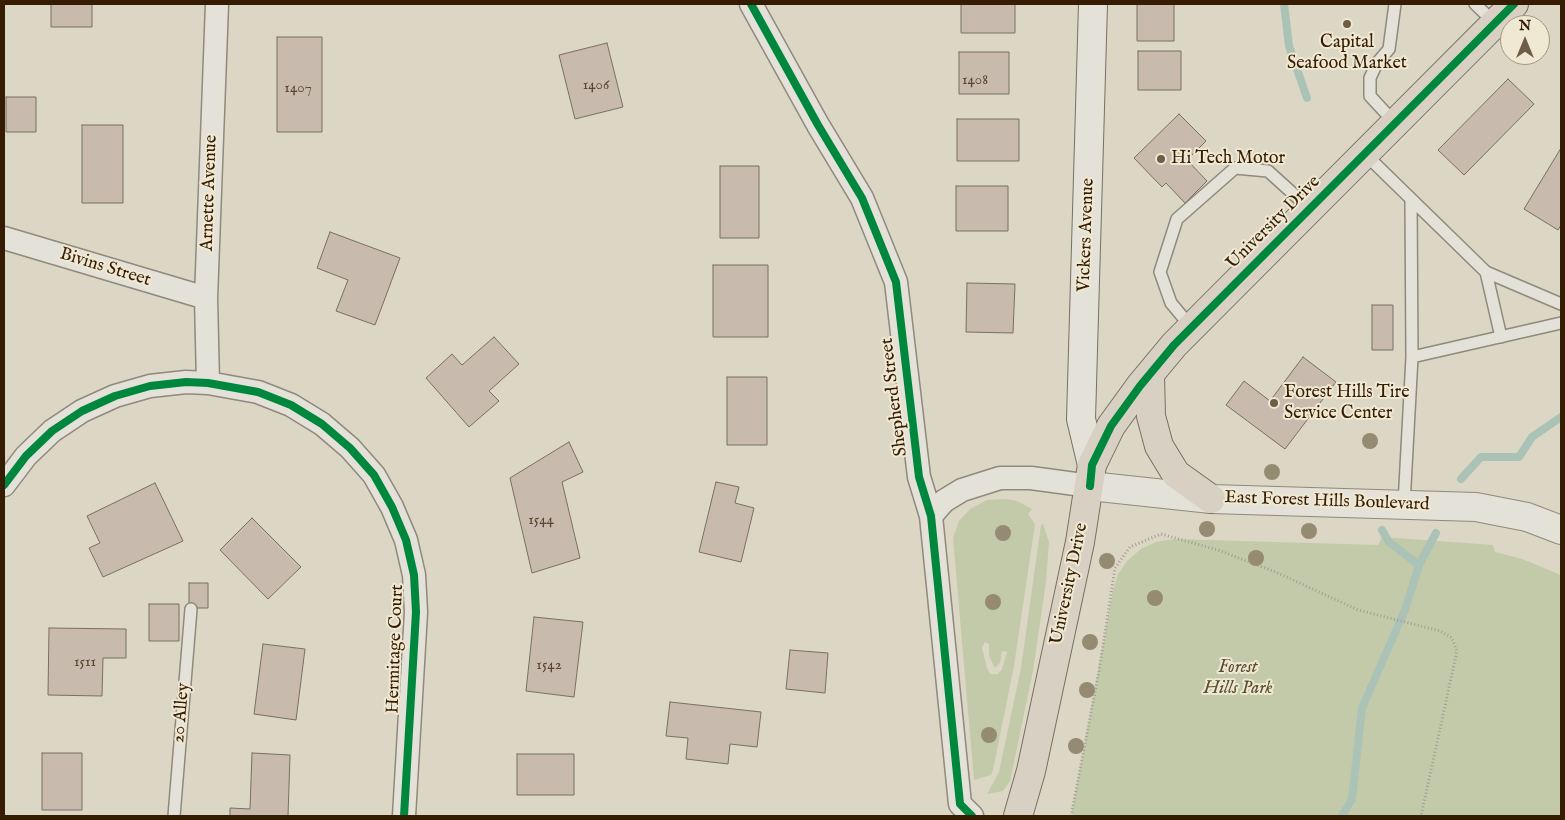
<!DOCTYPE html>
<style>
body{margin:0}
#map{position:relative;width:1565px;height:820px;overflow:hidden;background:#dcd6c4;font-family:"IM FELL English",serif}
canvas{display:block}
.frame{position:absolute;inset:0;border:5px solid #361c03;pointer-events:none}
.north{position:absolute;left:1500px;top:15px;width:50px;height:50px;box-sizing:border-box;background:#efe8d2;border:1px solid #a5967f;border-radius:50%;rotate:0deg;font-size:14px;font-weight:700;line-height:20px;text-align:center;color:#361c03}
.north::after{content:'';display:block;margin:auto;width:18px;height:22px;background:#705d47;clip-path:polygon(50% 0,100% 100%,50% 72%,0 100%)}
</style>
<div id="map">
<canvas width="1565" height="820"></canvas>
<div class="frame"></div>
<div class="north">N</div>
</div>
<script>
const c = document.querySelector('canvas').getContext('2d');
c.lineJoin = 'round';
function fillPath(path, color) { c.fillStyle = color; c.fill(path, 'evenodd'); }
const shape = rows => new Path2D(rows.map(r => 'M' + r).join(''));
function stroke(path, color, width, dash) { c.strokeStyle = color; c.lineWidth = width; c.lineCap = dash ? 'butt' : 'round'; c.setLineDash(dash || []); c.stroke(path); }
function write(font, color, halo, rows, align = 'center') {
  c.font = font + ' "IM FELL English",serif'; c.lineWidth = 4; c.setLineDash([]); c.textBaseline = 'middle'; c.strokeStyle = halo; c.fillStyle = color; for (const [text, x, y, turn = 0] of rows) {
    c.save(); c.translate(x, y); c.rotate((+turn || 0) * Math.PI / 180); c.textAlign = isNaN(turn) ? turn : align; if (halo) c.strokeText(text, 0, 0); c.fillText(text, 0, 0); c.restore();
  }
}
const green = shape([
 [1006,499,1017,501,1032,509,1028,514,1035,524,1014,666,993,770,991,775,974,780,953,538,959,521,970,509,987,500],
 [985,642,989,644,989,656,995,668,1000,663,1002,651,1007,652,1002,669,998,674,990,674,987,668,982,648],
 [1043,524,1049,542,1046,582,1033,671,1010,781,1003,791,987,794,999,772,1021,668,1041,525],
 [1382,537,1493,545,1495,552,1522,559,1561,575,1561,816,1071,816,1113,590,1118,574,1128,560,1141,549,1156,542,1173,539,1378,545]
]);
const stream = shape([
 [1284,4,1289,46,1307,98],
 [1461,479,1481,457,1519,457,1532,437,1561,417],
 [1382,530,1389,542,1419,565],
 [1342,816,1352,799,1362,708,1405,610,1419,565,1436,533]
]);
const building = shape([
 [51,4,92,4,92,27,51,27,51,4],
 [961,4,1015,4,1015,33,961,33,961,4],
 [1137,4,1174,4,1174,41,1137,41,1137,4],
 [277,37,322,37,322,132,277,132,277,37],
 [607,43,623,107,575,119,559,55,607,43],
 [1138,51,1181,51,1181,90,1138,90,1138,51],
 [959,52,1009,52,1009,94,959,94,959,52],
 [1508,79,1534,104,1464,175,1438,150,1508,79],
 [6,97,36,97,36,132,6,132,6,97],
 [1179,114,1206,141,1187,160,1207,181,1185,203,1166,183,1162,187,1134,158,1179,114],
 [957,119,1019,119,1019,161,957,161,957,119],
 [82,125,123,125,123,203,82,203,82,125],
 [1561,148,1561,225,1558,230,1524,209,1561,148],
 [720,166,759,166,759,238,720,238,720,166],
 [956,186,1008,186,1008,231,956,231,956,186],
 [330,232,400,258,375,325,336,311,348,280,317,268,330,232],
 [713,265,768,265,768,337,713,337,713,265],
 [967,283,1015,284,1013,333,966,332,967,283],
 [1372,305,1393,305,1393,350,1372,350,1372,305],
 [494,337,519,364,489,391,499,401,469,427,426,378,452,354,462,365,494,337],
 [1303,357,1336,382,1285,449,1226,405,1244,381,1270,401,1303,357],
 [727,377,767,377,767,445,727,445,727,377],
 [569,442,583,472,562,482,580,558,532,573,510,478,569,442],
 [716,482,739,487,735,503,754,508,741,562,699,552,716,482],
 [155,483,183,541,103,577,89,548,100,543,87,516,155,483],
 [252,518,301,567,268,599,220,550,252,518],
 [189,583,208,583,208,608,189,608,189,583],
 [149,604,179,604,179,641,149,641,149,604],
 [534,617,583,622,574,697,526,691,534,617],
 [49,628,126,629,126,658,103,658,102,696,48,695,49,628],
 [263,644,305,649,296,720,254,714,263,644],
 [790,650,828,653,825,693,786,689,790,650],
 [670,702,761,712,757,747,730,744,728,764,686,759,688,738,666,736,670,702],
 [42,753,82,753,82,810,42,810,42,753],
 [252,753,290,755,288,816,230,816,230,808,250,809,252,753],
 [517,754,574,754,574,795,517,795,517,754]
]);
const path = shape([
 [1071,816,1099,671,1115,568,1130,547,1161,534,1218,550,1278,573,1358,610,1440,631,1452,638,1457,651,1421,816]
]);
const service = shape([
 [1395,4,1389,49,1377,63,1370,78,1370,96,1395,123],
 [1475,4,1495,23],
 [1365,154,1486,272,1501,337],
 [1486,272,1561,304],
 [1191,327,1171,303,1160,272,1177,219,1235,168,1268,171,1310,209],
 [1412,357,1561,323],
 [1404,504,1412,357,1411,199],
 [174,816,191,609]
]);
const minor = shape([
 [751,4,818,125,862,198,896,282,919,477,931,516,960,804,972,816],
 [4,238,206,298],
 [208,383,206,298,217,4],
 [4,485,26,456,52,431,82,411,115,396,150,386,186,382,208,383,258,392,291,405,322,424,350,448,374,475,392,507,406,540,414,575,416,612,404,816],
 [931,516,944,501,962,490,1000,478,1031,478,1090,486]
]);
const tertiary = shape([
 [1090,486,1211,499,1476,507,1527,517,1561,530]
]);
const secondary = shape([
 [1092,465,1081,419,1093,4]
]);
const primary = shape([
 [1150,374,1151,416,1159,446,1176,474,1211,499],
 [1018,816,1031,771,1080,542,1092,465,1111,426,1140,386,1174,345,1514,4]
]);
const cycleway = shape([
 [751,4,818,125,862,198,896,282,919,477,931,516,960,804,972,816],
 [4,485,26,456,52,431,82,411,115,396,150,386,186,382,208,383,258,392,291,405,322,424,350,448,374,475,392,507,406,540,414,575,416,612,404,816],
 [1090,486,1092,465,1111,426,1140,386,1174,345,1514,4]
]);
const trees = [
 [1370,441],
 [1272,472],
 [1207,529],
 [1309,531],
 [1003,533],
 [1256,558],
 [1107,561],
 [1155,598],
 [993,602],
 [1090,642],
 [1087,690],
 [989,735],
 [1076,746]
];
const markers = [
 [1347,24,5,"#705d47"],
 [1161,159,5,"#705d47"],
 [1274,403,5,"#705d47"]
];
const numberNames = [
 ["1408",975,81],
 ["1406",596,86],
 ["1407",298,89],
 ["1544",541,521],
 ["1511",85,663],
 ["1542",549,666]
];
const poiNames = [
 ["Capital",1347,43,"center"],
 ["Seafood Market",1347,64,"center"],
 ["Hi Tech Motor",1171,159],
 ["Forest Hills Tire",1284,393],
 ["Service Center",1284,414]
];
const streetNames = [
 ["Arnette Avenue",210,193,-88],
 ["University Drive",1274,223,-45],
 ["Vickers Avenue",1087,235,-88],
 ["Bivins Street",105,268,17],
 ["Shepherd Street",895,397,-97],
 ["East Forest Hills Boulevard",1327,502,2],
 ["University Drive",1070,584,-78],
 ["Hermitage Court",396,649,-88],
 ["20 Alley",182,713,-85]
];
const parkNames = [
 ["Forest",1238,668],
 ["Hills Park",1238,689]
];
fillPath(green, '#c3caaa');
stroke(stream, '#abc3b7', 8);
fillPath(building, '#c8baad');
stroke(building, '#777063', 1);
stroke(service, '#90897c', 14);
stroke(minor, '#90897c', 25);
stroke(tertiary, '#90897c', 30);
stroke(secondary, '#777063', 30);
stroke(primary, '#777063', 30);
stroke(path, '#a39d94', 3, [1, 2.5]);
stroke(service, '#e4e1d8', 11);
stroke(minor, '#e4e1d8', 22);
stroke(tertiary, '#e4e1d8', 28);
stroke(secondary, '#e4e1d8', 28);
stroke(primary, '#d8d1c3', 28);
stroke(cycleway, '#00873e', 8);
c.fillStyle = '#948b72';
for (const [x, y] of trees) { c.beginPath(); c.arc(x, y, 8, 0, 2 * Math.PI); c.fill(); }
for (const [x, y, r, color] of markers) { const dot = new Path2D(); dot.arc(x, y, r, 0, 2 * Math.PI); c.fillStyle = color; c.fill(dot); stroke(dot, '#efe8d2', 2); }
write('15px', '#5a442e', null, numberNames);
write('18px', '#361c03', '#efe8d2', poiNames, 'left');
write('18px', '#361c03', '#efe8d2', streetNames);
write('italic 18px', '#5a4e2f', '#efe8d2', parkNames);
</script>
